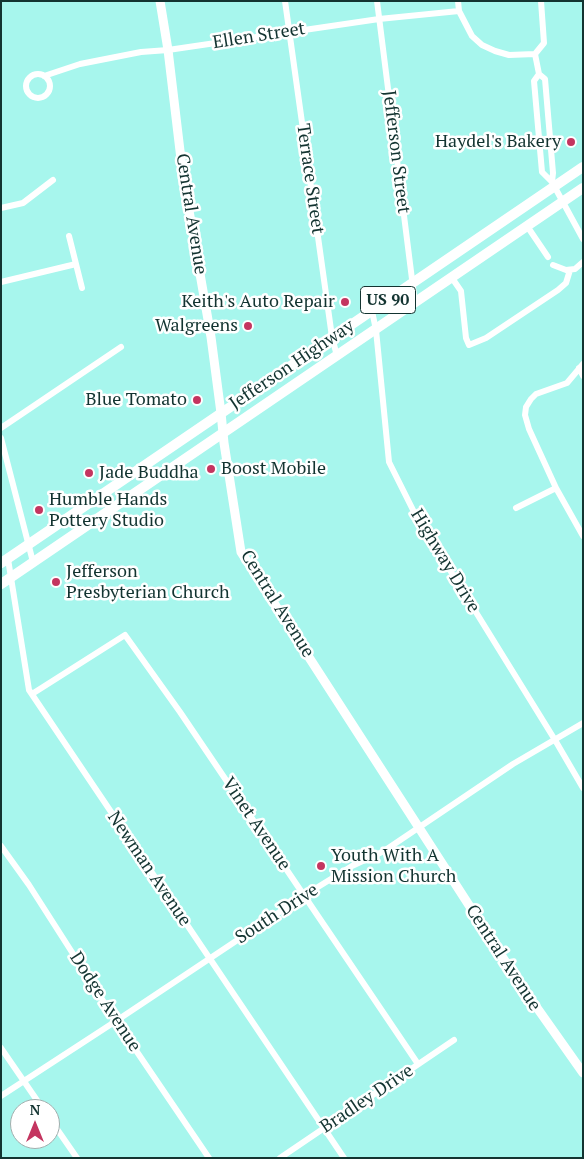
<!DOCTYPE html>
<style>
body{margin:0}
#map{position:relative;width:584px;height:1159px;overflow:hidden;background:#a7f6ed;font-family:"PT Serif",serif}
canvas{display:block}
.frame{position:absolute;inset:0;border:2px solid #133431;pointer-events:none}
.north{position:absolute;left:10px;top:1099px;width:50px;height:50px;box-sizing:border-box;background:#fff;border:1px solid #a1aead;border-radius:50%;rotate:0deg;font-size:14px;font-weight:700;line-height:20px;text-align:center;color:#133431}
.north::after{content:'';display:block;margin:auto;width:18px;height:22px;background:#c43560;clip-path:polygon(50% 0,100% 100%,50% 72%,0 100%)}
</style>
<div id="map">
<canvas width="584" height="1159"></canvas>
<div class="frame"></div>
<div class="north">N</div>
</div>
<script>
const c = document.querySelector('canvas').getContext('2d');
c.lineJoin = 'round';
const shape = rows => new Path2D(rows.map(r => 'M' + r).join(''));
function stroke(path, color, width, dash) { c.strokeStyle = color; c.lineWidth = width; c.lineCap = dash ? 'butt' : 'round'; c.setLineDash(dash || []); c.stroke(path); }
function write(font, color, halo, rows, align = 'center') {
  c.font = font + ' "PT Serif",serif'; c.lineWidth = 5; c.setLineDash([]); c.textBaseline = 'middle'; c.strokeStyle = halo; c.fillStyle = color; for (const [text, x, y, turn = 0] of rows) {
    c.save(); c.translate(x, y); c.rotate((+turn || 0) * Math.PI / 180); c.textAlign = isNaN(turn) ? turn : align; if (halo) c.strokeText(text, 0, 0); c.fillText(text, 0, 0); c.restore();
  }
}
const minor = shape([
 [285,1,332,337,337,356],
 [377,1,415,303],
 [458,1,459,11,472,36,482,45,495,51,509,55,535,54],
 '26 86a12 12 0 1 1 24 0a12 12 0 1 1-24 0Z',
 [539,74,535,54,544,43,541,1],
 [44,76,80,64,141,52,168,50,379,19,459,11],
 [552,182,553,173,545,79,539,74,534,81,542,172,552,182,583,239],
 [1,208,23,203,53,180],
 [527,226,548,257],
 [76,264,82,288],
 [553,265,566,270,575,269,583,262],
 [452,278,461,291,466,338,469,345,486,338,558,290,566,283,570,270],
 [1,282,76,264,69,236],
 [372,311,376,330,389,462,414,512,555,740,583,788],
 [579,368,583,376],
 [1,428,121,347],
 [1,438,33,562],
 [556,488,529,429,525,415,526,407,531,399,536,394,567,383,583,364],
 [516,508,556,488,583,536],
 [8,559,29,690,344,1158],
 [32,694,125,635,180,712,418,1064],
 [1,846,29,885,116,1021,209,1158],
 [1,1048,43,1109],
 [1,1096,116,1021,305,895,352,866,384,851,513,764,583,723],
 [50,1119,77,1158],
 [280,1158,454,1040]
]);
const secondary = shape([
 [160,1,168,50,183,176,211,337,221,413,224,443,241,552,516,978,583,1073]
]);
const primary = shape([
 [1,563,583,167],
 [1,584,583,188]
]);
const markers = [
 [571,142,5,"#c43560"],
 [345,302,5,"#c43560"],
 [248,326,5,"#c43560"],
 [197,400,5,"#c43560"],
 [211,469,5,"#c43560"],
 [89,473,5,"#c43560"],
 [39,510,5,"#c43560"],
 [56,582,5,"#c43560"],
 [321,866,5,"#c43560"]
];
const shields = [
 [388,300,55]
];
const shieldNames = [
 ["US 90",388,300]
];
const streetNames = [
 ["Ellen Street",259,36,-9],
 ["Jefferson Street",396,152,83],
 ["Terrace Street",310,179,82],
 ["Central Avenue",191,214,81],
 ["Jefferson Highway",292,365,-34],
 ["Highway Drive",445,561,59],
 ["Central Avenue",277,604,58],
 ["Vinet Avenue",256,824,56],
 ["Newman Avenue",149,869,56],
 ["South Drive",277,914,-33],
 ["Central Avenue",503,958,57],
 ["Dodge Avenue",105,1002,57],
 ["Bradley Drive",367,1099,-34]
];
const poiNames = [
 ["Haydel's Bakery",561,142,"right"],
 ["Keith's Auto Repair",335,302,"right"],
 ["Walgreens",238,326,"right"],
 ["Blue Tomato",187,400,"right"],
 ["Boost Mobile",221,469],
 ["Jade Buddha",99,473],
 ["Humble Hands",49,500],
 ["Pottery Studio",49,521],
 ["Jefferson",66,572],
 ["Presbyterian Church",66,593],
 ["Youth With A",331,856],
 ["Mission Church",331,877]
];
stroke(minor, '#fff', 6);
stroke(secondary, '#fff', 9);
stroke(primary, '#fff', 10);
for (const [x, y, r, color] of markers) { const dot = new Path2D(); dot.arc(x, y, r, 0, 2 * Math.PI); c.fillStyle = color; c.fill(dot); stroke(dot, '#fff', 2); }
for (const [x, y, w] of shields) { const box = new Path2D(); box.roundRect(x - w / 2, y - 13.5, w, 27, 4); c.fillStyle = '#fff'; c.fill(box); stroke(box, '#133431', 1); }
write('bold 16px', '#133431', null, shieldNames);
write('18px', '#133431', '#fff', streetNames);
write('18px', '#133431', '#fff', poiNames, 'left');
</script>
